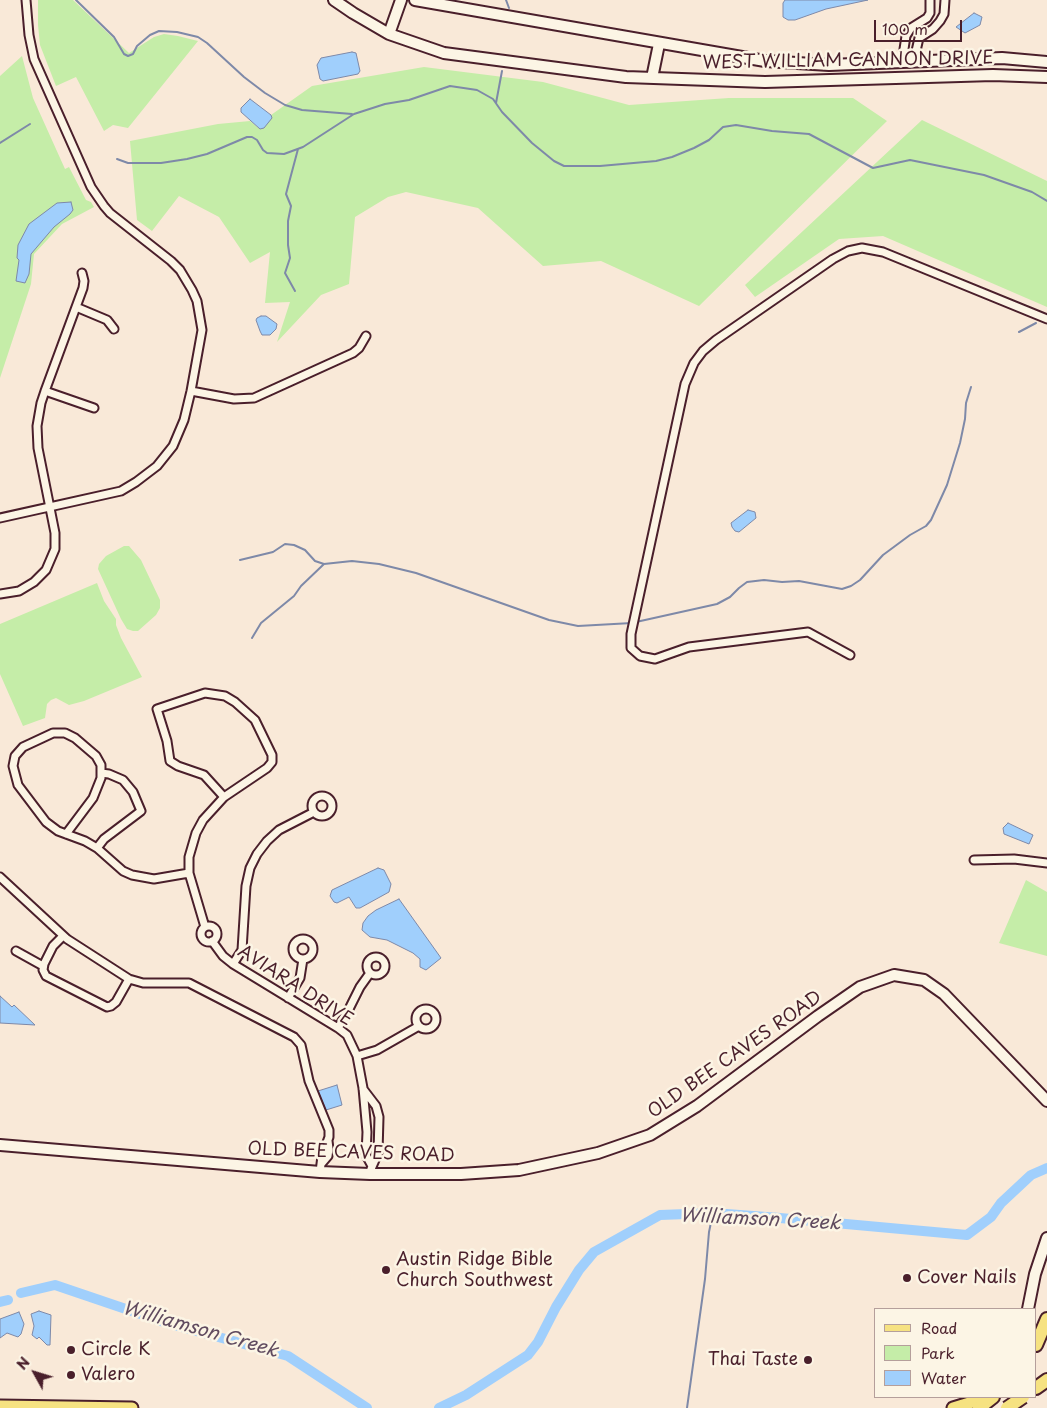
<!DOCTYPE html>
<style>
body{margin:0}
#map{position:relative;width:1047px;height:1408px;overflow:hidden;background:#f9e9d8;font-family:"Playpen Sans",sans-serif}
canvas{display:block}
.legend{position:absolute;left:874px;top:1308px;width:162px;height:90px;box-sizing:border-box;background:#fcf5e5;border:1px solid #b59f9b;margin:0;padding:6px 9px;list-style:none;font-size:15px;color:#4a1f2b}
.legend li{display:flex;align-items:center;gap:10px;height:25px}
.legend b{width:25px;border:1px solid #b59f9b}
.north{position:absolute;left:10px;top:1348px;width:50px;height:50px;-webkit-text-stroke:4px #fcf5e5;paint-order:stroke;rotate:309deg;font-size:14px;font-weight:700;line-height:20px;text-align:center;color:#4a1f2b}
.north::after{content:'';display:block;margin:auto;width:18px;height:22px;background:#4a1f2b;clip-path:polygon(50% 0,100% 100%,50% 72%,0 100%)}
.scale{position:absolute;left:874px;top:20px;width:88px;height:22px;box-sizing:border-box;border:2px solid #4a1f2b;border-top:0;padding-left:6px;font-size:15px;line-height:18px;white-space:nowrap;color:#4a1f2b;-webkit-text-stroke:4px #fcf5e5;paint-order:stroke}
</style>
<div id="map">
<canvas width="1047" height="1408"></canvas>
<ul class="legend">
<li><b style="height:6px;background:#f6e281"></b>Road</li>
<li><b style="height:14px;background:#c5eda8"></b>Park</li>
<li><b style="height:14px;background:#a0cffc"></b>Water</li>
</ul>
<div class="north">N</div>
<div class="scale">100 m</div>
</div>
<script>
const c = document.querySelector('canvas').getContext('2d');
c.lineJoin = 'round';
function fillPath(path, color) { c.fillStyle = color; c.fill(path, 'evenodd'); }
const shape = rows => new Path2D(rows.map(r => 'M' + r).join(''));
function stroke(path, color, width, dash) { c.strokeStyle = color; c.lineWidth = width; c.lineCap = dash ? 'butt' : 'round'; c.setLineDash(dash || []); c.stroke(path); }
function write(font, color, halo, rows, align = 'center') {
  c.font = font + ' "Playpen Sans",sans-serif'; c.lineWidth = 5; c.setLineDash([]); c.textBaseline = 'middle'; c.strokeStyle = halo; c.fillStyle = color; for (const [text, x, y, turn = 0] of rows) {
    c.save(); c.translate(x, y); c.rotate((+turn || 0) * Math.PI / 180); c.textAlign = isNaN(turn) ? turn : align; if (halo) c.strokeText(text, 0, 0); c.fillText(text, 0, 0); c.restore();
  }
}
const green = shape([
 [38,0,73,0,129,53,154,37,164,34,178,36,198,41,128,128,113,125,104,131,76,77,56,86,40,45,38,25],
 [22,56,33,98,65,169,69,167,86,200,91,202,94,207,62,224,34,254,31,284,0,378,0,76],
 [424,67,543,82,629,105,729,98,853,98,887,121,699,306,601,261,543,266,478,208,406,192,388,197,355,217,349,284,321,295,277,342,290,302,265,303,270,252,250,263,219,217,179,196,152,231,137,220,130,141,218,124,250,121,260,129,272,117,271,115,312,86],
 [922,120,1047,181,1047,307,883,236,839,239,755,297,745,285],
 [124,546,129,546,141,560,160,600,160,608,156,615,138,631,133,631,127,629,121,619,98,569,99,564,106,556],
 [97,583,104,601,116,619,116,625,121,638,142,677,84,701,69,705,56,698,51,700,47,704,45,718,23,726,0,674,0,624],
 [1026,880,1047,892,1047,956,999,943]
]);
const water = shape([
 [785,0,868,0,826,9,795,20,788,20,783,17,783,3,785,0],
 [974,13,982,17,980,25,965,33,956,27,974,13],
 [352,52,356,53,360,71,358,74,323,81,320,79,317,65,321,58,352,52],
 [250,99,271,115,272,118,264,128,260,129,241,112,241,108,250,99],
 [71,202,73,210,70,214,54,227,31,254,29,274,25,283,16,281,19,260,17,258,18,245,29,224,57,203,71,202],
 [261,316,266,316,277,324,276,329,270,335,262,335,260,331,256,320,257,318,261,316],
 [748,510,755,512,756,518,739,532,735,531,732,527,731,523,748,510],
 [1008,823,1033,835,1029,844,1004,834,1003,828,1008,823],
 [378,868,384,870,391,884,389,892,360,908,356,908,349,897,337,903,334,902,330,896,332,890,378,868],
 [399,899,441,958,426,970,420,967,420,959,413,953,387,940,370,937,362,930,363,923,368,916,376,910,399,899],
 [0,996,12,1007,14,1005,35,1025,0,1023,0,996],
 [337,1085,342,1105,326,1110,318,1091,337,1085],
 [39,1311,51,1315,50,1345,47,1345,39,1337,37,1339,32,1335,34,1326,31,1314,39,1311],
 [19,1312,24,1324,21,1334,18,1337,7,1333,0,1338,0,1319,19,1312]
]);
const stream = shape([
 [76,0,114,37,124,54,128,56,133,54,137,46,150,35,159,31,177,32,198,37,207,43,244,77,265,93,285,105,302,110,352,114],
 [506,0,509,8],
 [496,103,502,71],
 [0,143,30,124],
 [117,159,128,163,161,163,187,159,207,154,247,137,252,137,257,140,263,150,267,153,284,154,303,147,354,114,385,104,409,100,450,86,477,90,493,99,502,112,532,143,554,161,564,166,600,166,656,161,672,157,694,148,709,140,723,127,736,125,772,131,809,134,873,168,910,160,984,175,1032,192,1047,201],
 [295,291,285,273,290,258,288,245,288,221,291,206,286,194,298,149],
 [1019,332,1036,323],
 [240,560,273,552,285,544,294,545,305,550,315,561,324,564],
 [636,622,717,604,730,597,739,588,747,582,764,580,782,582,799,581,842,589,851,586,860,580,883,555,910,535,926,526,931,520,947,485,960,443,965,419,966,403,971,387],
 [252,638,261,623,294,596,301,586,324,564,352,561,379,564,416,573,549,620,578,626,632,623],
 [687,1408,705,1279,709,1232,713,1213]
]);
const river = shape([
 [21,1293,55,1285,167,1323,288,1356,367,1408],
 [0,1302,8,1300],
 [439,1408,466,1395,528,1355,538,1342,556,1307,579,1270,594,1252,660,1215,713,1213,780,1218,967,1235,991,1217,1001,1203,1031,1175,1047,1168]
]);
const street = shape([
 [909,63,916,51,919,38,933,29,940,21,944,14,945,0],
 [909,63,904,49,906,36,911,28,927,18,930,13,930,0],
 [76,307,107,320,114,329],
 [45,391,94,408],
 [191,391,234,399,254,398,353,353,359,348,366,336],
 [0,518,121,491,136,482,157,466,173,446,184,420,191,391,202,330,197,301,192,290,180,270,171,261,110,213,104,206,91,187,34,59,29,35,26,0],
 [0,594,19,591,34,582,46,570,55,549,55,533,38,448,37,426,41,403,45,391,83,288,84,281,82,273],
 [850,655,808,632,689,647,655,659,640,656,631,648,631,634,685,384,694,363,703,351,716,340,833,259,848,251,862,248,883,252,1047,319],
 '312 806a10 10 0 1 1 20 0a10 10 0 1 1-20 0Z',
 [66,834,93,798,101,778,101,765,96,756,75,738,65,733,53,733,23,747,15,756,13,766,18,785,46,822,58,831,85,841,97,848,123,871,132,875,154,879,189,873],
 [97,848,104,839,141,811,133,792,123,780,109,774,101,773],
 [974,860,1014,859,1047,863],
 [0,877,67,939,129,979,143,983,189,983,294,1037,301,1045,309,1081,329,1130,329,1137,322,1156,320,1172],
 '201 934a8 8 0 1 1 16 0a8 8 0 1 1-16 0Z',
 [205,927,189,873,189,857,196,833,203,820,224,797,267,768,272,762,272,755,255,720,235,702,225,696,205,693,157,709,167,741,170,761,178,766,204,775,224,797],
 [63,936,53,946,44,964,43,970,46,976,107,1007,111,1006,116,1002,129,979],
 '293 949a10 10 0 1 1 20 0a10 10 0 1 1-20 0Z',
 [212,941,223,956,233,964,338,1028,347,1035,357,1056,363,1088,367,1132,366,1155,372,1166],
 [16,951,43,966],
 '367 966a9 9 0 1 1 18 0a9 9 0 1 1-18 0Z',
 [233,964,242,950,246,886,250,868,257,854,267,841,279,830,314,812],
 [288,998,300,978,303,959],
 '416 1019a10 10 0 1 1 20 0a10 10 0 1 1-20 0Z',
 [338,1028,349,1009,360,987,370,973],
 [357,1056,377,1050,419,1026],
 [363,1089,376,1106,379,1117,378,1153,371,1169],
 [322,1163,328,1156,329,1149,328,1141]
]);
const secondary = shape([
 [334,0,353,13,389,34,444,53,626,77,765,82,993,75,1047,77],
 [415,0,765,61,829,65,1002,58,1047,62],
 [389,34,401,0],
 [652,78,659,44],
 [0,1145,320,1172,370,1174,461,1174,519,1170,598,1153,650,1135,697,1106,818,1016,860,987,894,975,924,980,944,994,1047,1101],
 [1028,1309,1035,1274,1047,1238]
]);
const primary = shape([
 [0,1406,132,1408],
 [953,1408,989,1397]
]);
const highway = shape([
 [1036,1345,1047,1319],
 [1036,1388,1047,1380],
 [979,1408,993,1397]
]);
const highwayBridge = shape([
 [1007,1408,1023,1397]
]);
const markers = [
 [386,1270,5,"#4a1f2b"],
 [907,1278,5,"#4a1f2b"],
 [71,1350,5,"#4a1f2b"],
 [808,1360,5,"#4a1f2b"],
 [71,1375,5,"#4a1f2b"]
];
const streetNames = [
 ["WEST WILLIAM CANNON DRIVE",848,61,-1],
 ["AVIARA DRIVE",295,986,33],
 ["OLD BEE CAVES ROAD",735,1055,-35],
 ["OLD BEE CAVES ROAD",351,1153,2]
];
const poiNames = [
 ["Austin Ridge Bible",396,1260],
 ["Church Southwest",396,1281],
 ["Cover Nails",917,1278],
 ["Circle K",81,1350],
 ["Thai Taste",798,1360,"right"],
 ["Valero",81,1375]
];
const waterNames = [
 ["Williamson Creek",760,1220,3],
 ["Williamson Creek",200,1330,16]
];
fillPath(green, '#c5eda8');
fillPath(water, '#a0cffc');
stroke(water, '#7e89a8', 1);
stroke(stream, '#7e89a8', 2);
stroke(river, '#a0cffc', 10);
stroke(street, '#4a1f2b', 11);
stroke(secondary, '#4a1f2b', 14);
stroke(primary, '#4a1f2b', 15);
stroke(highway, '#4a1f2b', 16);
stroke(street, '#fcf5e5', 7);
stroke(secondary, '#fcf5e5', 10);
stroke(primary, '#f6e281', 11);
stroke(highway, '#f6e281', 12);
stroke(highwayBridge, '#4a1f2b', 16, []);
stroke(highwayBridge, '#f6e281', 12);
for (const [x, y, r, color] of markers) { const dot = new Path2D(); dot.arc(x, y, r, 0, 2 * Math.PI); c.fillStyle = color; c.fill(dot); stroke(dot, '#fcf5e5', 2); }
write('18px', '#4a1f2b', '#fcf5e5', streetNames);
write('18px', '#4a1f2b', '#fcf5e5', poiNames, 'left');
write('italic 19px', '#604b5f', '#fcf5e5', waterNames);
</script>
